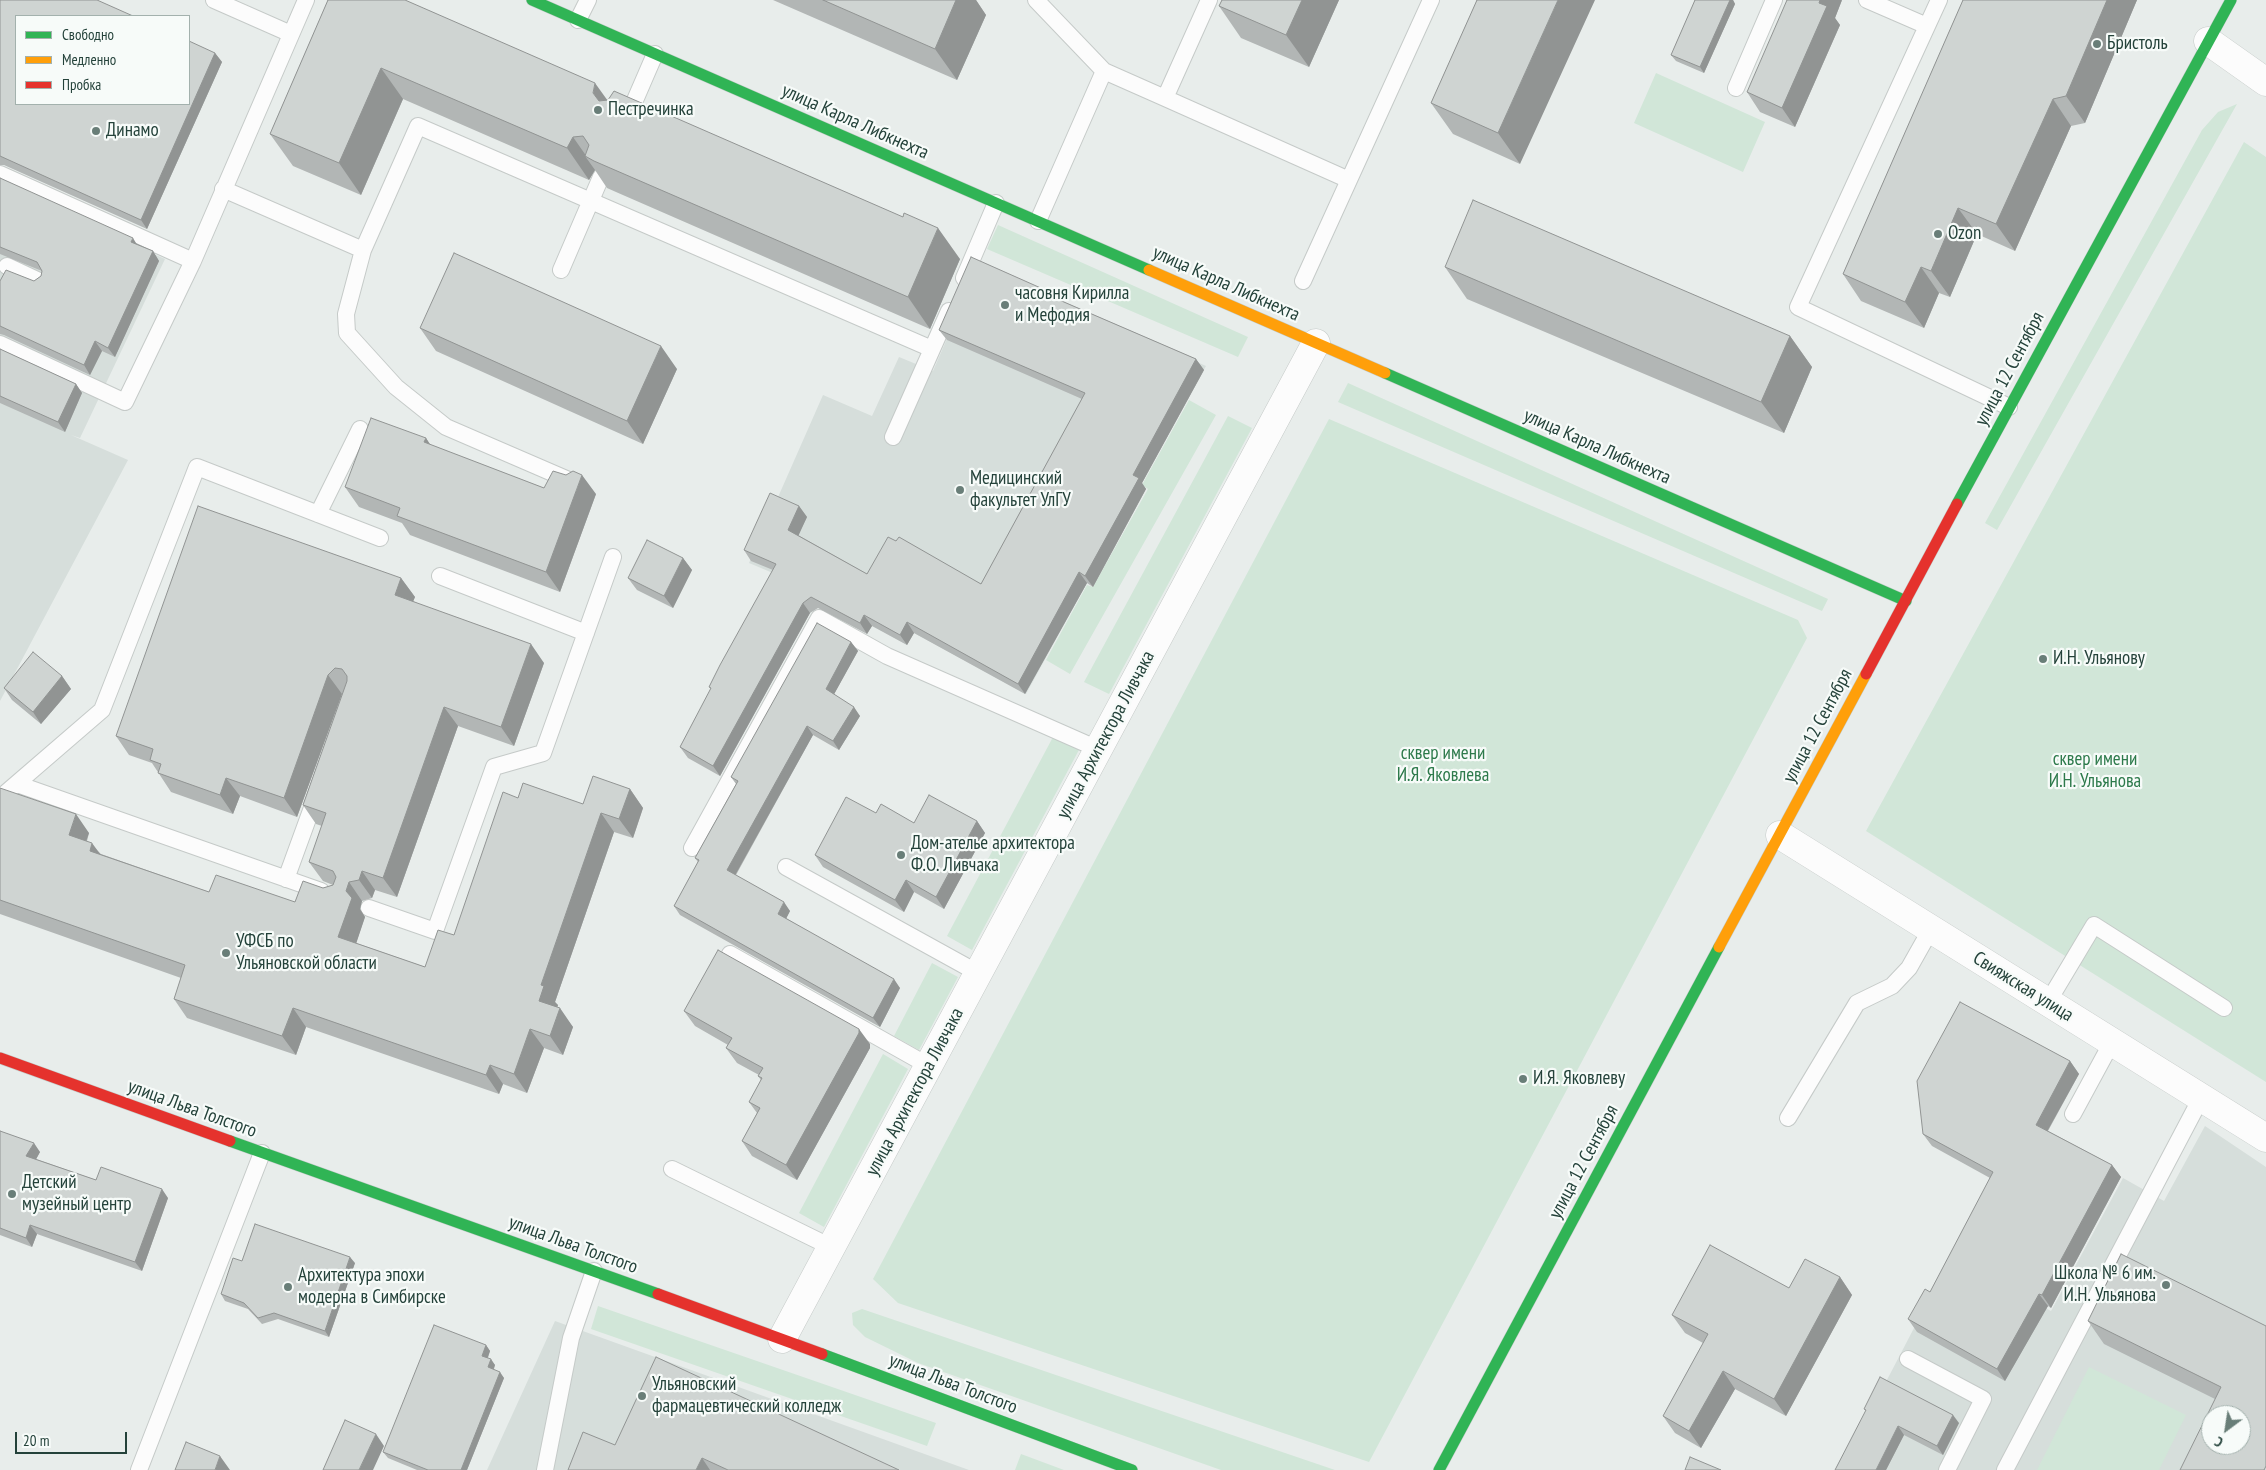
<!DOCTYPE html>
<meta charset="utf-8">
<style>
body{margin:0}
#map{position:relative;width:2266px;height:1470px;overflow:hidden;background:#e8edeb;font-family:"PT Sans Narrow",sans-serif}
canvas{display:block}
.legend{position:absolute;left:15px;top:15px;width:175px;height:90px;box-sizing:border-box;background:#f7fbf9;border:1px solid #a3b1ad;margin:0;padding:6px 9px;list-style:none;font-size:15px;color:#24423a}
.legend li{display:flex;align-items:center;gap:10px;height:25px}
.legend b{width:25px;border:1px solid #a3b1ad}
.north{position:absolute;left:2201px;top:1405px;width:50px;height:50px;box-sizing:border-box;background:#f7fbf9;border:1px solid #a3b1ad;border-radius:50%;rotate:211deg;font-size:14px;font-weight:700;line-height:20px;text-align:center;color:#24423a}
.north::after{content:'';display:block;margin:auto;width:18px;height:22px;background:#697e78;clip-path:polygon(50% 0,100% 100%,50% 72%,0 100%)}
.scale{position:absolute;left:15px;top:1432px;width:112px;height:22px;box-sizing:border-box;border:2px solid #24423a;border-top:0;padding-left:6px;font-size:15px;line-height:18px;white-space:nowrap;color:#24423a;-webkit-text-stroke:4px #f7fbf9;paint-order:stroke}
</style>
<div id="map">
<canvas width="2266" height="1470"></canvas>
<ul class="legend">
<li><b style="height:6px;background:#30b455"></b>Свободно</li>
<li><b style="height:6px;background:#ff9f0a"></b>Медленно</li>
<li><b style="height:6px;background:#e5322d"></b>Пробка</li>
</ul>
<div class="north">С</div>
<div class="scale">20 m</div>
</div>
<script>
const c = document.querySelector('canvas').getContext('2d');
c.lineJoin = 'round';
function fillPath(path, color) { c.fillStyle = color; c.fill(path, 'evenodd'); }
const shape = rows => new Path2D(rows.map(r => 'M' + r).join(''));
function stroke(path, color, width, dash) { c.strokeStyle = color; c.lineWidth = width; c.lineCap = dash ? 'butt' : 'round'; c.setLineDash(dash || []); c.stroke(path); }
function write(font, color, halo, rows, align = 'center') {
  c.font = font + ' "PT Sans Narrow",sans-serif'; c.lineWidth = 4.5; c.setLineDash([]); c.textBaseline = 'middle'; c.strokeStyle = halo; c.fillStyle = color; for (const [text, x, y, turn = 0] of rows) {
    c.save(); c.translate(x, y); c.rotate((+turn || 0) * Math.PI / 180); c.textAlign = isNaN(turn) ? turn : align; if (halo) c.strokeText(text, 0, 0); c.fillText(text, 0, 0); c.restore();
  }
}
const built = shape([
 [0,186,165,259,80,438,71,435,128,460,0,701],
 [978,267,1206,366,1026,694,914,633,907,645,792,581,749,563,823,395,872,416,899,357,933,371],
 [2205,1126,2266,1167,2266,1470,1840,1470,1950,1259,2051,1311,2123,1178,2164,1201],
 [2211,1415,2241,1415,2241,1445,2211,1445],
 [555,1321,969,1470,487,1470]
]);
const green = shape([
 [1656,73,1765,122,1743,172,1634,123],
 [2237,104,1997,530,1985,523,2202,130,2218,112],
 [2244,142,2266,157,2266,1082,1866,831],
 [998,225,1248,337,1238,357,987,249],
 [1348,383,1828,599,1822,611,1338,402],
 [1189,400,1216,415,1070,674,1046,660,1087,585,1093,587,1148,489,1142,485],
 [1228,416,1252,428,1109,694,1084,682],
 [1329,419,1798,620,1807,638,1369,1462,898,1303,873,1279],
 [1053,737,1080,748,972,950,947,936],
 [932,963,958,977,919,1050,894,1036],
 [883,1054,908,1069,824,1227,799,1213],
 [598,1306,936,1423,927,1446,591,1329],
 [862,1309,1335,1470,1221,1470,918,1363,865,1337,853,1325,852,1313],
 [2089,1367,2186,1415,2159,1470,2037,1470],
 [1021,1454,1064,1470,1015,1470]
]);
const lane = shape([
 [214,0,291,34],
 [1036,0,1104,71,1165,98,1209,0],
 [1867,0,1927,26],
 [1939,0,1798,307,2009,407],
 [578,20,588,0],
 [1736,88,1774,0],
 [1165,98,1349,180],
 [626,121,655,54],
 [0,174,193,261],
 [223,189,363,250,418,126,932,349],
 [1038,221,1104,71],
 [363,250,346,314,347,333,396,387,446,427,571,481],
 [7,266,39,281],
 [561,270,601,177],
 [964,278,996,203],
 [1303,281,1431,0],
 [0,344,125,402,193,261,306,0],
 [893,437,949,311],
 [318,514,360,429],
 [440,576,586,633],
 [17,784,321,891],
 [0,798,102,710,197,467,380,538],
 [692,848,819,618,887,656,1098,749],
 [786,867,978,973],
 [286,879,317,794],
 [369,908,435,931,494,767,543,753,613,557],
 [730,954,929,1066],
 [2048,1002,2094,925,2224,1008],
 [2073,1114,2112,1042],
 [1788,1118,1857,1003,1892,986,1909,968,1931,929],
 [672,1169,831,1247],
 [1908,1359,1983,1399,1947,1470],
 [139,1470,262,1153],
 [545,1470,571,1338,594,1271],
 [2005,1470,2201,1098]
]);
const street = shape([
 [2208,41,2266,82],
 [1780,835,2266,1138],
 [782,1339,1316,343]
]);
const fast = shape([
 [532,0,1149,270],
 [1385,373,1906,601],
 [1957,504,2231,0],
 [230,1141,658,1294],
 [822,1354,1132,1470],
 [1439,1470,1719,947]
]);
const slow = shape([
 [1149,270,1385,373],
 [1719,947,1866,674]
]);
const jam = shape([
 [1866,674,1957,504],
 [0,1058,230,1141],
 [658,1294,822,1354]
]);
const wall = shape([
 [0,0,215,53,222,62,147,229,4,165,0,165],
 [328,0,607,100,960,259,930,329,616,192,607,188,595,170,589,180,403,99,361,195,293,166,270,134],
 [773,0,976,0,986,15,957,80],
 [1222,0,1339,0,1309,67,1241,38,1219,6],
 [1477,0,1520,164,1453,134,1431,103],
 [1695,0,1733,0,1735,4,1704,73,1676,61,1671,55],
 [1842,0,1835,18,1840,25,1795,127,1760,112,1747,92],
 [1963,0,2137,0,2085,123,2071,126,2015,251,1977,234,1950,297,1939,293,1924,328,1861,301,1843,274],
 [0,178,153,251,159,261,115,357,102,351,90,375,4,335,0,334,0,281,34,281,41,276,42,271,0,254],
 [1445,267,1790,336,1812,367,1784,433,1467,299],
 [1055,298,1196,359,1204,370,1142,483,1146,489,1093,587,1087,583,1025,694,914,633,907,645,872,626,867,634,818,608,810,613,720,776,688,758,680,747,711,689,709,687,773,570,751,561,744,550,799,506,807,517,798,535,867,574,896,541,981,584,1082,399,947,340,939,330],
 [420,328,677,369,643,444,436,351],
 [0,349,76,384,82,393,65,432,0,403],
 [426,438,430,445,544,488,596,494,560,592,410,535,402,523,359,507,345,487],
 [683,558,692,570,673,608,637,590,628,578],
 [401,578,415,597,413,601,544,663,514,746,458,726,397,897,375,890,372,898,362,901,360,909,365,917,356,943,425,967,454,935,518,798,583,804,630,789,643,808,633,838,614,832,555,1002,558,1005,557,1007,573,1027,563,1055,544,1048,527,1093,503,1084,499,1094,306,1027,296,1055,187,1018,174,999,181,978,0,914,0,788,89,833,87,841,101,854,209,892,295,902,323,888,333,885,323,881,309,862,322,826,316,824,303,805,343,692,342,694,297,817,240,796,233,814,171,792,152,763,129,755,116,736],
 [851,642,858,651,834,694,860,716,839,750,813,735,736,875,790,911,786,918,900,988,880,1027,680,915,674,906,698,862,695,858,736,784,731,777],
 [62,676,71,689,41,724,12,700,4,688],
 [876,813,914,823,977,821,985,833,944,909,914,892,904,912,823,867,815,855],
 [684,1011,870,1044,870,1048,797,1180,752,1156,742,1141,757,1113,749,1102,761,1080,758,1076,759,1075,737,1063,726,1048,728,1045,695,1026],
 [2070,1061,2079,1074,2048,1131,2112,1165,2121,1177,2051,1308,2048,1306,2005,1381,1917,1332,1908,1319,1930,1292,1990,1178,1932,1146,1923,1134],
 [0,1131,40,1152,36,1159,96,1180,168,1198,142,1271,37,1234,32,1247,0,1235],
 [242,1261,355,1263,329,1337,278,1319,262,1324,248,1309,225,1301,221,1294],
 [1840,1277,1852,1295,1786,1416,1735,1389,1701,1448,1675,1433,1663,1416,1703,1343,1685,1333,1672,1315,1789,1288],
 [2088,1321,2266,1326,2215,1399,2104,1344],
 [486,1345,490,1351,488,1358,495,1365,494,1369,504,1378,467,1470,417,1470,388,1458,383,1452],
 [1864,1409,1959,1423,1943,1455,1904,1435,1886,1470,1835,1470,1866,1411],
 [615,1445,899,1470,568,1470]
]);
const shadedWall = shape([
 [956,0,976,0,986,15,957,80,935,49],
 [1302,0,1339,0,1309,67,1286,35],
 [1558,0,1595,0,1520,164,1498,133],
 [1730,0,1733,0,1735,4,1704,73,1700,67],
 [1820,0,1842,0,1835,18,1840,25,1795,127,1782,108],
 [2107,0,2137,0,2085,123,2066,96],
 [215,53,222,62,147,229,141,220],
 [381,68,403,99,361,195,339,163],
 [595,83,618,115,615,125,593,93],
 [2053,99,2071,126,2015,251,1996,224],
 [573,137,587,157,585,156,595,170,589,180,567,148],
 [1958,208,1977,234,1950,297,1931,271],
 [938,228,960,259,930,329,908,297],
 [133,238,139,248,131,242],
 [153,251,159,261,115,357,108,348],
 [1921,267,1939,293,1924,328,1905,302],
 [1790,336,1812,367,1784,433,1761,402],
 [95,341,102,351,90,375,84,365],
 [661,346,677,369,643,444,627,421],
 [1196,359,1204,370,1142,483,1146,489,1093,587,1085,576,1133,475],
 [76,384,82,393,65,432,58,422],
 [426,438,439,458,424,442],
 [582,475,596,494,560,592,546,572],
 [799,506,807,517,796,541,788,530],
 [683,558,692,570,673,608,664,596],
 [1079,572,1087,583,1025,694,1018,684],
 [401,578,415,597,408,614,395,595],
 [803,603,810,613,720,776,713,766],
 [864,615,872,626,867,634,860,623],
 [907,622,914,633,907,645,900,635],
 [851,642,858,651,832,698,826,689],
 [531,644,544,663,514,746,501,727],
 [328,675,342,694,297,817,284,798],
 [62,676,71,689,41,724,33,712],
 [444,707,458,726,397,897,383,878],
 [854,707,860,716,839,750,833,741],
 [807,726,813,735,733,879,727,870],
 [226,778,240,796,233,814,220,795],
 [630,789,643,808,633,838,619,819],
 [601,813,614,832,555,1002,558,1005,553,1020,539,1001,541,985],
 [76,814,89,833,82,853,69,835],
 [977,821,985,833,944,909,936,897],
 [92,843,106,862,90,851],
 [362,871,375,890,372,898,359,880],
 [906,880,914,892,904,912,895,900],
 [349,882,362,901,360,909,365,917,352,956,338,937,346,891],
 [784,902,790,911,784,923,778,914],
 [894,979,900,988,880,1027,873,1018],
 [293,1008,306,1027,296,1055,282,1036],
 [560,1008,573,1027,563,1055,550,1036],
 [530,1029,544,1048,527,1093,514,1074],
 [859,1029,870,1044,870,1048,797,1180,786,1165],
 [2070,1061,2079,1074,2044,1137,2036,1125],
 [490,1065,503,1084,499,1094,486,1075],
 [34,1143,40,1152,33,1165,26,1156],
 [2112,1165,2121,1177,2051,1308,2042,1295],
 [162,1189,168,1198,142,1271,135,1262],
 [30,1225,37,1234,32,1247,26,1238],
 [350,1257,355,1263,329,1337,325,1331],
 [1840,1277,1852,1295,1786,1416,1774,1399],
 [2039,1294,2048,1306,2005,1381,1997,1369],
 [486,1345,490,1351,486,1362,482,1356],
 [491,1359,495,1365,492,1373,488,1367],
 [1723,1371,1735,1389,1701,1448,1689,1431],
 [500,1372,504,1378,467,1470,461,1470],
 [1953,1415,1959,1423,1943,1455,1937,1446],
 [1898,1426,1904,1435,1886,1470,1876,1470],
 [376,1434,384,1446,373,1470,359,1470],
 [220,1456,230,1470,215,1470],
 [702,1458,710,1470,696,1470]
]);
const building = shape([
 [0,0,97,0,133,16,16,16,16,104,189,104,189,41,215,53,141,220,0,156,0,0],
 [328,0,405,0,595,83,593,93,599,101,608,100,614,91,903,217,904,213,938,228,908,297,594,161,585,156,589,145,583,136,573,137,567,148,381,68,339,163,270,134,328,0],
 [823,0,956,0,935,49,823,0],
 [1222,0,1302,0,1286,35,1219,6,1222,0],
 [1477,0,1558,0,1498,133,1431,103,1477,0],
 [1695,0,1730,0,1700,67,1671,55,1695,0],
 [1787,0,1820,0,1819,3,1827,6,1782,108,1747,92,1787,0],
 [1963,0,2107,0,2066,96,2053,99,1996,224,1958,208,1931,271,1921,267,1905,302,1843,274,1963,0],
 [0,178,133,238,131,242,153,251,108,348,95,341,84,365,0,326,0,281,6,270,34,281,41,276,42,271,37,262,0,247,0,178],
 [1473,200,1790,336,1761,402,1445,267,1473,200],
 [454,253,661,346,627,421,420,328,454,253],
 [971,257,1052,293,1050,296,1196,359,1133,475,1139,478,1085,576,1079,572,1018,684,907,622,900,635,864,615,860,623,811,597,803,603,713,766,680,747,711,688,709,687,720,665,776,564,744,550,770,493,799,506,788,530,867,574,888,537,896,541,899,537,981,584,1085,393,939,330,971,257],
 [0,349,76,384,58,422,0,396,0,349],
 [371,418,426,438,424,442,544,488,553,471,566,475,573,471,582,475,546,572,397,516,400,508,345,487,371,418],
 [198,506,401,578,395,595,531,644,501,727,444,707,383,878,362,871,359,880,349,882,346,891,352,898,338,937,425,967,438,930,454,935,503,792,518,798,523,783,583,804,593,776,630,789,619,819,601,813,541,985,544,986,539,1001,560,1008,550,1036,530,1029,514,1074,490,1065,486,1075,293,1008,282,1036,174,999,185,965,0,900,0,788,76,814,69,835,92,843,90,851,209,892,216,875,295,902,303,881,323,888,333,885,336,877,333,871,309,862,326,813,303,805,347,681,347,676,342,669,335,668,328,675,284,798,226,778,220,795,158,773,161,764,150,760,153,749,116,736,198,506],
 [647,540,683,558,664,596,628,578,647,540],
 [817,623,851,642,826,689,854,707,833,741,807,726,727,870,784,902,778,914,894,979,873,1018,674,906,699,860,695,858,738,781,731,777,817,623],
 [33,652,62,676,33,712,4,688,33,652],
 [929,795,977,821,936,897,906,880,895,900,815,855,846,797,876,813,881,804,914,823,929,795],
 [718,950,859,1029,859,1033,786,1165,742,1141,760,1108,749,1102,762,1078,758,1076,763,1068,726,1048,732,1038,684,1011,718,950],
 [1960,1002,2070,1061,2036,1125,2112,1165,2042,1295,2039,1294,1997,1369,1908,1319,1925,1289,1930,1292,1993,1172,1923,1134,1917,1081,1960,1002],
 [0,1131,34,1143,26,1156,96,1180,101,1167,162,1189,135,1262,30,1225,26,1238,0,1228,0,1131],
 [255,1224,350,1257,325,1331,274,1313,258,1318,244,1303,221,1294,233,1258,242,1261,255,1224],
 [1710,1245,1789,1288,1805,1259,1840,1277,1774,1399,1723,1371,1689,1431,1663,1416,1708,1334,1672,1315,1710,1245],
 [2121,1254,2266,1326,2266,1466,2264,1470,2180,1470,2221,1387,2088,1321,2121,1254],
 [2211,1415,2241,1415,2241,1445,2211,1445,2211,1415],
 [434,1325,486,1345,482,1356,491,1359,488,1367,500,1372,461,1470,428,1470,383,1452,434,1325],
 [656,1357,899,1470,728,1470,702,1458,696,1470,568,1470,583,1432,615,1445,656,1357],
 [1880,1377,1953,1415,1937,1446,1898,1426,1876,1470,1835,1470,1866,1410,1864,1409,1880,1377],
 [345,1420,376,1434,359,1470,323,1470,345,1420],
 [186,1442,220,1456,215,1470,175,1470,186,1442],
 [1690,1457,1721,1470,1685,1470,1690,1457]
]);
const markers = [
 [2097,44,5,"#697e78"],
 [598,110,5,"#697e78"],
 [96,131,5,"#697e78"],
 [1938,234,5,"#697e78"],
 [1005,305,5,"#697e78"],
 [960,490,5,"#697e78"],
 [2043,659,5,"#697e78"],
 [901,855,5,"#697e78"],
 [226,953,5,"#697e78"],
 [1523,1079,5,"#697e78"],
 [12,1194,5,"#697e78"],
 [2166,1285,5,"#697e78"],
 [288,1287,5,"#697e78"],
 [642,1396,5,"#697e78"]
];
const poiNames = [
 ["Бристоль",2107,44],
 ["Пестречинка",608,110],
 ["Динамо",106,131],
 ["Ozon",1948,234],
 ["часовня Кирилла",1015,294],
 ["и Мефодия",1015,316],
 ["Медицинский",970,479],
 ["факультет УлГУ",970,501],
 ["И.Н. Ульянову",2053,659],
 ["Дом-ателье архитектора",911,844],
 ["Ф.О. Ливчака",911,866],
 ["УФСБ по",236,942],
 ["Ульяновской области",236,964],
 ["И.Я. Яковлеву",1533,1079],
 ["Детский",22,1183],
 ["музейный центр",22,1205],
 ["Школа № 6 им.",2156,1274,"right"],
 ["И.Н. Ульянова",2156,1296,"right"],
 ["Архитектура эпохи",298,1276],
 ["модерна в Симбирске",298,1298],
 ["Ульяновский",652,1385],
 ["фaрмацевтический колледж",652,1407]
];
const streetNames = [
 ["улица Карла Либкнехта",855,122,24],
 ["улица Карла Либкнехта",1226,284,24],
 ["улица 12 Сентября",2010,369,-62],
 ["улица Карла Либкнехта",1597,447,24],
 ["улица 12 Сентября",1818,726,-62],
 ["улица Архитектора Ливчака",1106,735,-62],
 ["Свияжская улица",2023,987,32],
 ["улица Архитектора Ливчака",915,1092,-62],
 ["улица Льва Толстого",192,1109,20],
 ["улица 12 Сентября",1584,1162,-62],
 ["улица Льва Толстого",573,1245,20],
 ["улица Льва Толстого",953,1384,21]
];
const parkNames = [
 ["сквер имени",1443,754],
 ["И.Я. Яковлева",1443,776],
 ["сквер имени",2095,760],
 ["И.Н. Ульянова",2095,782]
];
fillPath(built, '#d6dedb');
fillPath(green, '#d1e6d8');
stroke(lane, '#c5cac8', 18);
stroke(street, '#c5cac8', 29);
stroke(fast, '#c3cbc8', 12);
stroke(slow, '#c3cbc8', 12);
stroke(jam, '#c3cbc8', 12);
stroke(lane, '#fcfcfc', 16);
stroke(street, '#fcfcfc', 28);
stroke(fast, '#30b455', 11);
stroke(slow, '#ff9f0a', 11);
stroke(jam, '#e5322d', 11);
fillPath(wall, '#b2b6b5');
fillPath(shadedWall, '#919493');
fillPath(building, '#cfd4d2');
stroke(building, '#919493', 1);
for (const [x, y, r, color] of markers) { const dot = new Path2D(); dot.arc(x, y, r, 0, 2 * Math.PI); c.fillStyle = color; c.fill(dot); stroke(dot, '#f7fbf9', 2); }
write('19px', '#24423a', '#f7fbf9', poiNames, 'left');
write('19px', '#24423a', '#f7fbf9', streetNames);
write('19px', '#2d7a4b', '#f7fbf9', parkNames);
</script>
